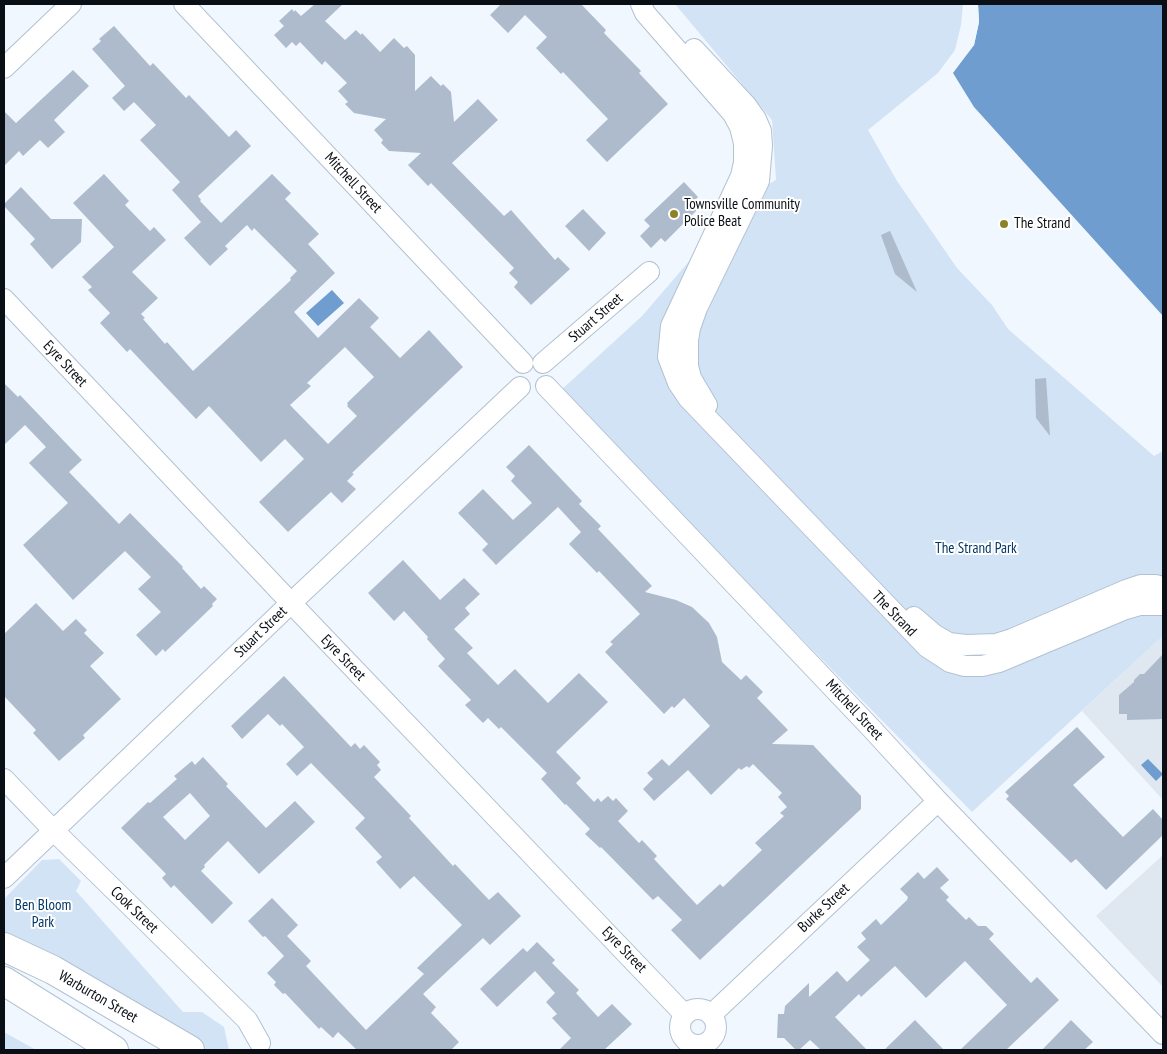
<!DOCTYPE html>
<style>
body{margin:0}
#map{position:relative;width:1167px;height:1054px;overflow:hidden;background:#f1f7fe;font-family:"PT Sans Narrow",sans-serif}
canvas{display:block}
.frame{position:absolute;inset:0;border:5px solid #0a0f15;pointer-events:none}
</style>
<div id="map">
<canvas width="1167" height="1054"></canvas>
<div class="frame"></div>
</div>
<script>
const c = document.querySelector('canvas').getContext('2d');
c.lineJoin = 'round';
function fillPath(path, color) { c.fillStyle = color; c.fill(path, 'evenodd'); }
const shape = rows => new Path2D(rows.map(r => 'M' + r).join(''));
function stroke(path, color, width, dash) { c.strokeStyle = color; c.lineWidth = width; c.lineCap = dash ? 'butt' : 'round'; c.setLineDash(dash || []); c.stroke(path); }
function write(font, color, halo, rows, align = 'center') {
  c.font = font + ' "PT Sans Narrow",sans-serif'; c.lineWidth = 4; c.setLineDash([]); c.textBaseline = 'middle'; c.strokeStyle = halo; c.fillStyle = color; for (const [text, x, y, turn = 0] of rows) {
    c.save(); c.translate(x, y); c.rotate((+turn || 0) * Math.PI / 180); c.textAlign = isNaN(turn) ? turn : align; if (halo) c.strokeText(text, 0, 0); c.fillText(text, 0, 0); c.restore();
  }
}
const built = shape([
 [1163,636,1163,800,1082,711],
 [1163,855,1163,987,1096,916]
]);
const green = shape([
 [675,4,963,4,961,25,955,50,938,73,868,130,897,181,957,268,992,305,1008,329,1154,456,1163,451,1163,636,972,812,559,392,642,316,729,215,747,197,776,180,772,120],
 [59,859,81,881,76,891,183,1012,202,1012,224,1027,229,1050,204,1050,4,938,4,899,42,860],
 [4,1032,36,1050,4,1050]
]);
const water = shape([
 [978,4,1163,4,1163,316,974,107,953,73,974,45,979,22],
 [332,290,344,303,318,326,306,313],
 [1148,759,1163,774,1156,781,1141,765]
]);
const pier = shape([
 [975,4,978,4,979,22,974,45,951,74,951,71,972,44,976,22]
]);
const building = shape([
 [315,4,343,4,325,21,345,40,356,30,361,35,362,33,380,52,394,38,404,48,407,46,415,55,415,91,431,76,441,86,443,84,451,92,454,122,478,99,498,120,452,163,504,216,511,210,555,260,558,257,570,269,531,305,514,287,518,282,509,273,514,268,431,183,428,186,408,165,421,153,389,151,381,143,383,140,374,130,386,119,354,113,345,104,348,102,338,91,347,83,325,61,322,65,300,42,296,46,292,42,286,48,274,35,284,26,279,21,292,9,294,12,295,10,301,16],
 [501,4,581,4,606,30,604,33,641,71,639,73,668,104,607,162,586,140,608,119,563,72,561,74,536,48,547,37,525,15,508,33,490,15],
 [114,26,150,66,153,63,186,98,189,95,229,137,236,130,251,146,198,196,201,200,200,201,221,223,272,174,291,193,285,199,319,234,308,244,335,273,294,312,318,338,359,298,379,318,370,327,400,358,429,330,463,367,352,473,354,474,347,481,356,489,342,503,331,492,288,532,259,502,304,459,285,439,261,462,209,406,196,419,130,349,127,352,100,323,110,313,88,290,92,287,82,277,114,247,73,203,104,174,129,201,125,205,150,231,154,227,166,240,132,272,158,298,141,314,145,318,143,319,165,344,167,342,193,371,291,280,290,278,297,271,254,228,252,231,247,225,225,246,228,249,210,266,184,238,201,222,172,190,180,182,140,140,156,125,134,102,124,111,112,98,125,86,92,49,101,41,99,39],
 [345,347,374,377,347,403,348,405,347,406,357,416,328,444,290,405,311,386,307,383],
 [73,70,89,86,54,120,65,132,48,148,40,140,23,156,19,151,4,166,4,111,16,123],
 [684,182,698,197,693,202,699,208,665,242,661,238,651,248,640,236,650,226,644,220],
 [21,187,51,219,82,219,81,242,52,269,30,244,35,239,4,206,4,204],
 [583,209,606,233,589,251,565,226],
 [890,231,917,292,895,274,881,235],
 [1046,378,1050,436,1036,418,1035,379],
 [4,383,18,397,20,395,82,460,69,472,119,524,130,513,183,567,182,568,201,589,204,586,217,599,212,604,213,606,165,652,163,649,156,656,136,635,161,612,138,589,151,577,125,551,73,600,23,545,68,503,29,463,46,447,25,425,4,445],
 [529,445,582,501,579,504,601,526,598,529,652,586,645,592,676,600,692,607,709,623,717,637,722,662,741,680,746,675,763,692,757,698,788,730,772,744,813,745,861,796,861,809,700,960,671,930,682,920,658,896,653,900,601,847,600,848,585,834,590,829,566,804,565,805,541,779,547,773,501,727,499,729,488,718,483,723,465,705,471,700,438,666,445,659,427,639,428,637,404,611,394,621,368,593,403,560,440,600,464,578,480,594,465,608,470,614,454,629,473,648,467,653,498,685,515,669,548,703,579,673,608,702,556,752,581,778,576,783,594,802,598,798,601,802,608,796,613,801,616,798,628,811,618,821,639,843,642,840,657,856,654,859,697,905,720,884,723,887,762,850,755,843,784,816,780,813,787,807,778,797,782,793,753,764,749,768,747,766,741,770,739,768,711,795,688,770,654,801,643,789,653,779,647,773,662,759,669,766,710,726,684,698,674,708,672,706,664,714,605,652,613,644,610,642,640,614,599,571,597,573,569,544,581,532,558,507,496,565,482,550,488,544,458,513,483,489,513,520,532,503,511,481,515,476,506,467],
 [36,603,63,631,76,619,87,630,84,633,104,653,90,666,121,699,83,735,85,738,59,761,33,733,36,730,4,696,4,634],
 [1163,654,1163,719,1127,720,1127,714,1119,714,1119,695,1134,682,1134,680,1140,674,1144,674],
 [284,676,351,747,355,743,360,749,364,745,380,762,377,765,381,770,374,777,411,816,409,818,453,866,455,864,489,900,498,892,521,916,490,945,483,938,423,994,436,1007,431,1013,459,1042,451,1050,357,1050,338,1032,333,1038,321,1027,319,1029,285,993,283,994,274,985,276,982,267,973,284,956,265,936,263,937,248,921,272,898,298,925,287,936,311,961,306,966,366,1030,424,974,417,968,462,925,414,876,400,889,376,862,382,857,355,828,365,818,311,763,297,776,286,764,304,747,282,724,280,726,268,714,242,739,231,726],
 [1077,727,1105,757,1073,785,1123,837,1153,809,1163,820,1163,835,1106,890,1076,859,1071,863,1006,799,1009,796,1005,792],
 [203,757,228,784,226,786,266,828,295,801,315,822,259,874,228,841,204,865,205,867,201,871,233,903,212,924,174,885,171,888,162,878,166,874,121,828,148,802,150,803,177,779,174,776,192,761,195,765],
 [190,793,210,816,185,840,163,817],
 [937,867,949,880,940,888,949,897,946,900,966,920,969,917,978,926,986,926,994,934,989,939,1031,983,1037,977,1059,1000,1006,1050,960,1050,1007,1005,965,961,926,998,895,966,861,997,859,994,835,1017,867,1050,821,1050,810,1040,799,1050,796,1050,784,1038,777,1038,778,1014,784,1014,785,1006,809,983,809,997,837,971,847,982,870,960,857,947,866,939,861,933,876,919,881,925,907,900,908,897,900,889,918,872,924,879],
 [537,942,555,960,552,963,579,990,576,993,598,1017,612,1004,632,1024,604,1050,559,1050,571,1038,552,1018,557,1014,546,1002,555,993,535,971,497,1007,480,989,523,948,527,952],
 [915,1020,944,1050,884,1050],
 [1071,1020,1093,1042,1084,1050,1042,1050]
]);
const street = shape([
 [184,4,523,363],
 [641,4,645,13,733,114,740,127,744,143,744,162,741,176,671,326,668,357,678,383,688,398,927,647,950,662,965,666,982,666,999,662,1123,610,1140,605,1163,605],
 [694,49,746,105,756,119,761,131,762,146,759,181,697,308,690,328,688,340,688,366,691,378,707,405],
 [4,68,71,4],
 [4,299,291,603,685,1015],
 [543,363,649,272],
 [546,386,872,729,938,801,1163,1034],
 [914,617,935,635,949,643,966,645,996,644,1012,639,1126,590,1141,585,1156,585,1163,587],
 [4,779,53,830,247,1020,260,1043],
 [4,878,291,603,520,387],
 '680 1027a18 18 0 1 1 36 0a18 18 0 1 1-36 0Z',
 [711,1015,938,801]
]);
const secondary = shape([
 [4,947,53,970,190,1050],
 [4,981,114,1050]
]);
const markers = [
 [674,214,5,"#8d8128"],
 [1004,224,5,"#8d8128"]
];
const streetNames = [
 ["Mitchell Street",353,183,47],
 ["Stuart Street",596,318,-41],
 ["Eyre Street",65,364,47],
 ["The Strand",894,614,46],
 ["Stuart Street",261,632,-44],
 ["Eyre Street",343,658,46],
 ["Mitchell Street",854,710,47],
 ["Burke Street",824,908,-43],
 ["Cook Street",134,910,44],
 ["Eyre Street",624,950,46],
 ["Warburton Street",98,997,30]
];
const poiNames = [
 ["Townsville Community",684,205],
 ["Police Beat",684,222],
 ["The Strand",1014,224]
];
const parkNames = [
 ["The Strand Park",976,549],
 ["Ben Bloom",43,906],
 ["Park",43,923]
];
fillPath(built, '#dfe7f1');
fillPath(green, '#d2e3f6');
fillPath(water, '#6f9dd0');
fillPath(pier, '#f1f7fe');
fillPath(building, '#adbbcc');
stroke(street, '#b2c1d2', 22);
stroke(secondary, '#b2c1d2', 30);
stroke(street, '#fff', 20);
stroke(secondary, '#fff', 28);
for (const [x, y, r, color] of markers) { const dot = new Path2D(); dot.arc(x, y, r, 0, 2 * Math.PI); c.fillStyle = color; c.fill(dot); stroke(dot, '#fff', 2); }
write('15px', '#0a0f15', '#fff', streetNames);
write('15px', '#0a0f15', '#fff', poiNames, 'left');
write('15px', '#033766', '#fff', parkNames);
</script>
